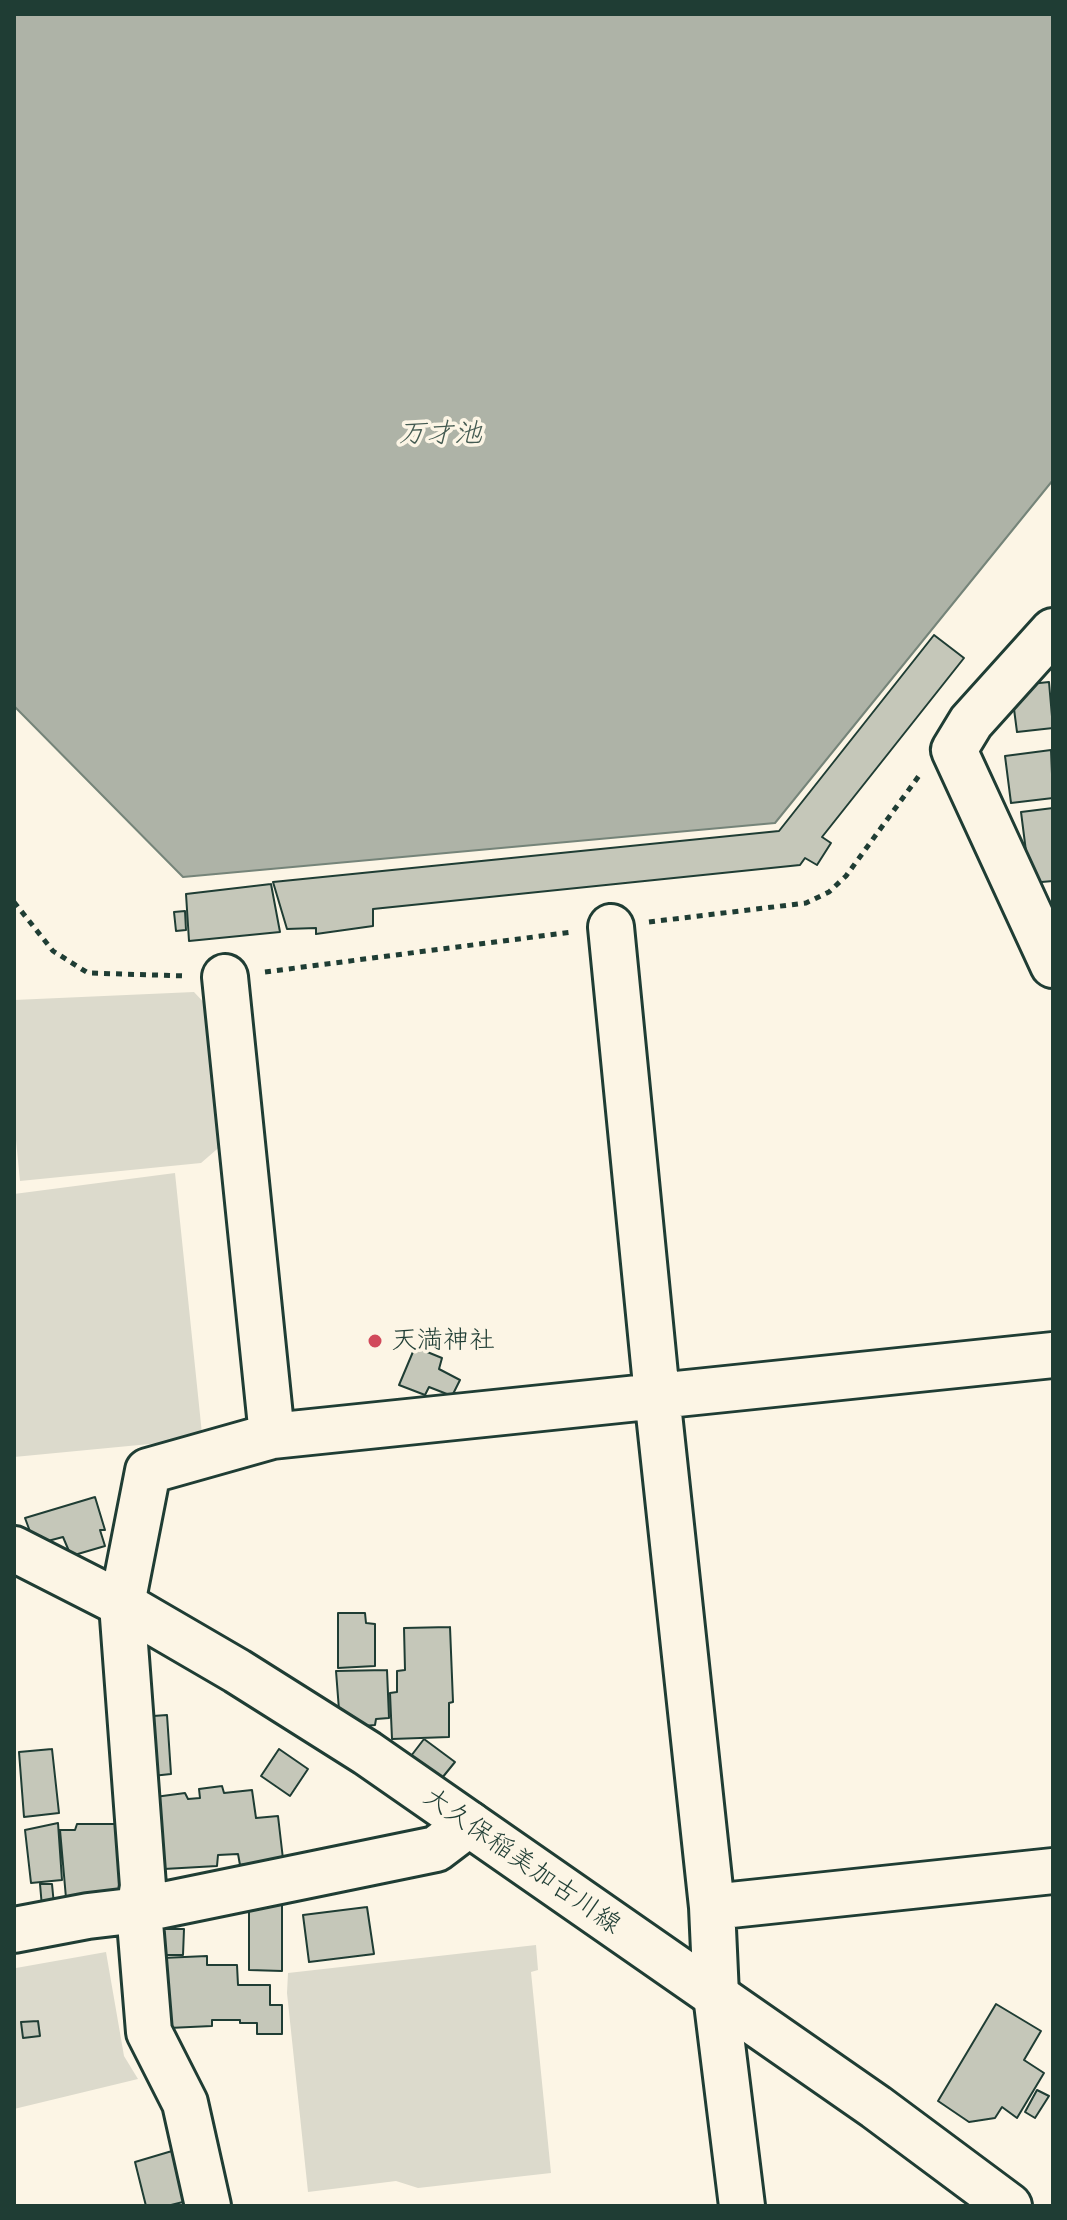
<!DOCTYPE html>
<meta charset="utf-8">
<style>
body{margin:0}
#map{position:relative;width:1067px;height:2220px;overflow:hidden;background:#fcf5e5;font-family:Delius,sans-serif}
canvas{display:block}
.frame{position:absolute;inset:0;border:16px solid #1f3d34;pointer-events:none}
</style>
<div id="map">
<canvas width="1067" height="2220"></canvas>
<div class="frame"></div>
</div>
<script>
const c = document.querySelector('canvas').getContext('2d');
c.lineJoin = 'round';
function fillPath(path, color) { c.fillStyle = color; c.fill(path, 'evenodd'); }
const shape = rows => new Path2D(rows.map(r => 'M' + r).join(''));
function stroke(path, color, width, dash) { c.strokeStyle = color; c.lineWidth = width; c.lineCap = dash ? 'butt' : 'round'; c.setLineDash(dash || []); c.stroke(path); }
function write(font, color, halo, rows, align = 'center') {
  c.font = font + ' Delius,"Klee One",sans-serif'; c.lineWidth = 7; c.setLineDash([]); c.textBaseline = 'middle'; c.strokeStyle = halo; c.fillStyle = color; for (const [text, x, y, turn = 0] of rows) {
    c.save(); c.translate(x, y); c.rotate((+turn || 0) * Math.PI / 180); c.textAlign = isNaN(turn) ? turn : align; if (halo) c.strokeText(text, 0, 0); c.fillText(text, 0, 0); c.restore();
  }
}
const green = shape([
 [194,992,208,1007,223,1144,201,1163,20,1181,14,1120,14,1000],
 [175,1173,202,1434,181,1441,14,1457,14,1194],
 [536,1945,538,1970,531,1972,551,2173,418,2188,396,2181,308,2192,287,1993,288,1973],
 [106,1952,124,2056,138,2079,14,2109,14,1964,16,1968]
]);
const water = shape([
 [14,14,1053,14,1053,480,775,823,183,877,14,706,14,14]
]);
const building = shape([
 [934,635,964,658,822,837,831,843,817,865,805,858,800,865,373,909,373,926,316,934,316,928,287,929,273,882,779,831,934,635],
 [1049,682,1053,728,1017,732,1011,686,1049,682],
 [1051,750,1053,798,1011,803,1005,756,1051,750],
 [1053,808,1053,881,1030,883,1021,812,1053,808],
 [271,884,280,932,189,941,186,894,271,884],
 [185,911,186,930,176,931,174,912,185,911],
 [415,1347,442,1358,439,1369,460,1380,452,1396,429,1387,425,1395,399,1385,415,1347],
 [95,1497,105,1530,100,1530,105,1546,71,1556,63,1537,44,1542,41,1536,32,1537,25,1518,95,1497],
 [338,1613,365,1613,366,1623,375,1624,375,1666,338,1668,338,1613],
 [450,1627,453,1702,449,1703,449,1737,392,1739,390,1693,397,1692,397,1671,405,1670,404,1628,450,1627],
 [387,1670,389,1718,376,1719,375,1725,364,1726,339,1710,336,1671,387,1670],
 [167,1715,171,1774,143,1777,139,1717,167,1715],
 [424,1739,455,1762,442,1778,411,1756,424,1739],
 [52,1749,59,1813,24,1817,19,1752,52,1749],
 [279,1749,308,1769,290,1796,261,1776,279,1749],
 [222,1786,224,1793,252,1790,256,1818,278,1816,283,1859,240,1865,238,1854,218,1855,217,1866,164,1869,155,1797,185,1793,188,1799,200,1798,199,1789,222,1786],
 [58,1823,62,1880,31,1883,25,1830,58,1823],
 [77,1824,131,1824,136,1893,66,1898,60,1830,75,1830,77,1824],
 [40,1884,52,1884,54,1905,42,1907,40,1884],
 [249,1904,282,1904,282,1971,249,1970,249,1904],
 [367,1907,374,1954,309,1962,303,1915,367,1907],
 [158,1929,184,1929,183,1955,158,1955,158,1929],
 [207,1956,207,1965,237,1965,238,1985,270,1985,270,2005,282,2005,282,2034,257,2034,257,2023,240,2023,240,2020,212,2020,212,2026,169,2028,162,1958,207,1956],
 [996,2004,1041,2031,1024,2060,1044,2073,1017,2118,1002,2107,995,2118,969,2122,938,2101,996,2004],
 [38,2021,40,2036,23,2038,21,2022,38,2021],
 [1037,2090,1049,2096,1035,2118,1025,2112,1037,2090],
 [172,2151,187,2201,167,2206,146,2206,135,2162,172,2151]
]);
const path = shape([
 [14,902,53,951,88,973,187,976],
 [649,922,806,903,829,892,846,876,921,773],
 [265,972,572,932]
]);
const minor = shape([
 [1053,631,971,722,954,750,1053,965],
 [611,927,657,1395,712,1907,716,1995,742,2206],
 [225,977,272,1436],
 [712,1907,1053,1871],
 [14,1930,88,1916,139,1910,436,1849,469,1824],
 [208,2206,185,2103,149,2032,139,1910,143,1886,122,1604,148,1471,272,1436,1053,1355]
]);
const major = shape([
 [14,1549,122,1604,237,1671,367,1753,876,2107,1009,2206]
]);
const markers = [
 [375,1341,8,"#d1495b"]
];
const poiNames = [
 ["天満神社",391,1341]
];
const streetNames = [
 ["大久保稲美加古川線",522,1861,35]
];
const waterNames = [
 ["万才池",440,434]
];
fillPath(green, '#dcdacc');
fillPath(water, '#aeb3a7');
stroke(water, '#758479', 2);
fillPath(building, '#c5c7b9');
stroke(building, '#1f3d34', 2);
stroke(minor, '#1f3d34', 50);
stroke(major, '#1f3d34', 50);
stroke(path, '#1f3d34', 5, [6, 6]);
stroke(minor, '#fcf5e5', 44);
stroke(major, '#fcf5e5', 44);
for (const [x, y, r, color] of markers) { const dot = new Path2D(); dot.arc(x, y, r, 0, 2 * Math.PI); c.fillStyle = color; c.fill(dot); stroke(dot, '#fcf5e5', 3); }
write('26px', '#1f3d34', '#fcf5e5', poiNames, 'left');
write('26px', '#1f3d34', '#fcf5e5', streetNames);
write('italic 28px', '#435a51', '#fcf5e5', waterNames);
</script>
